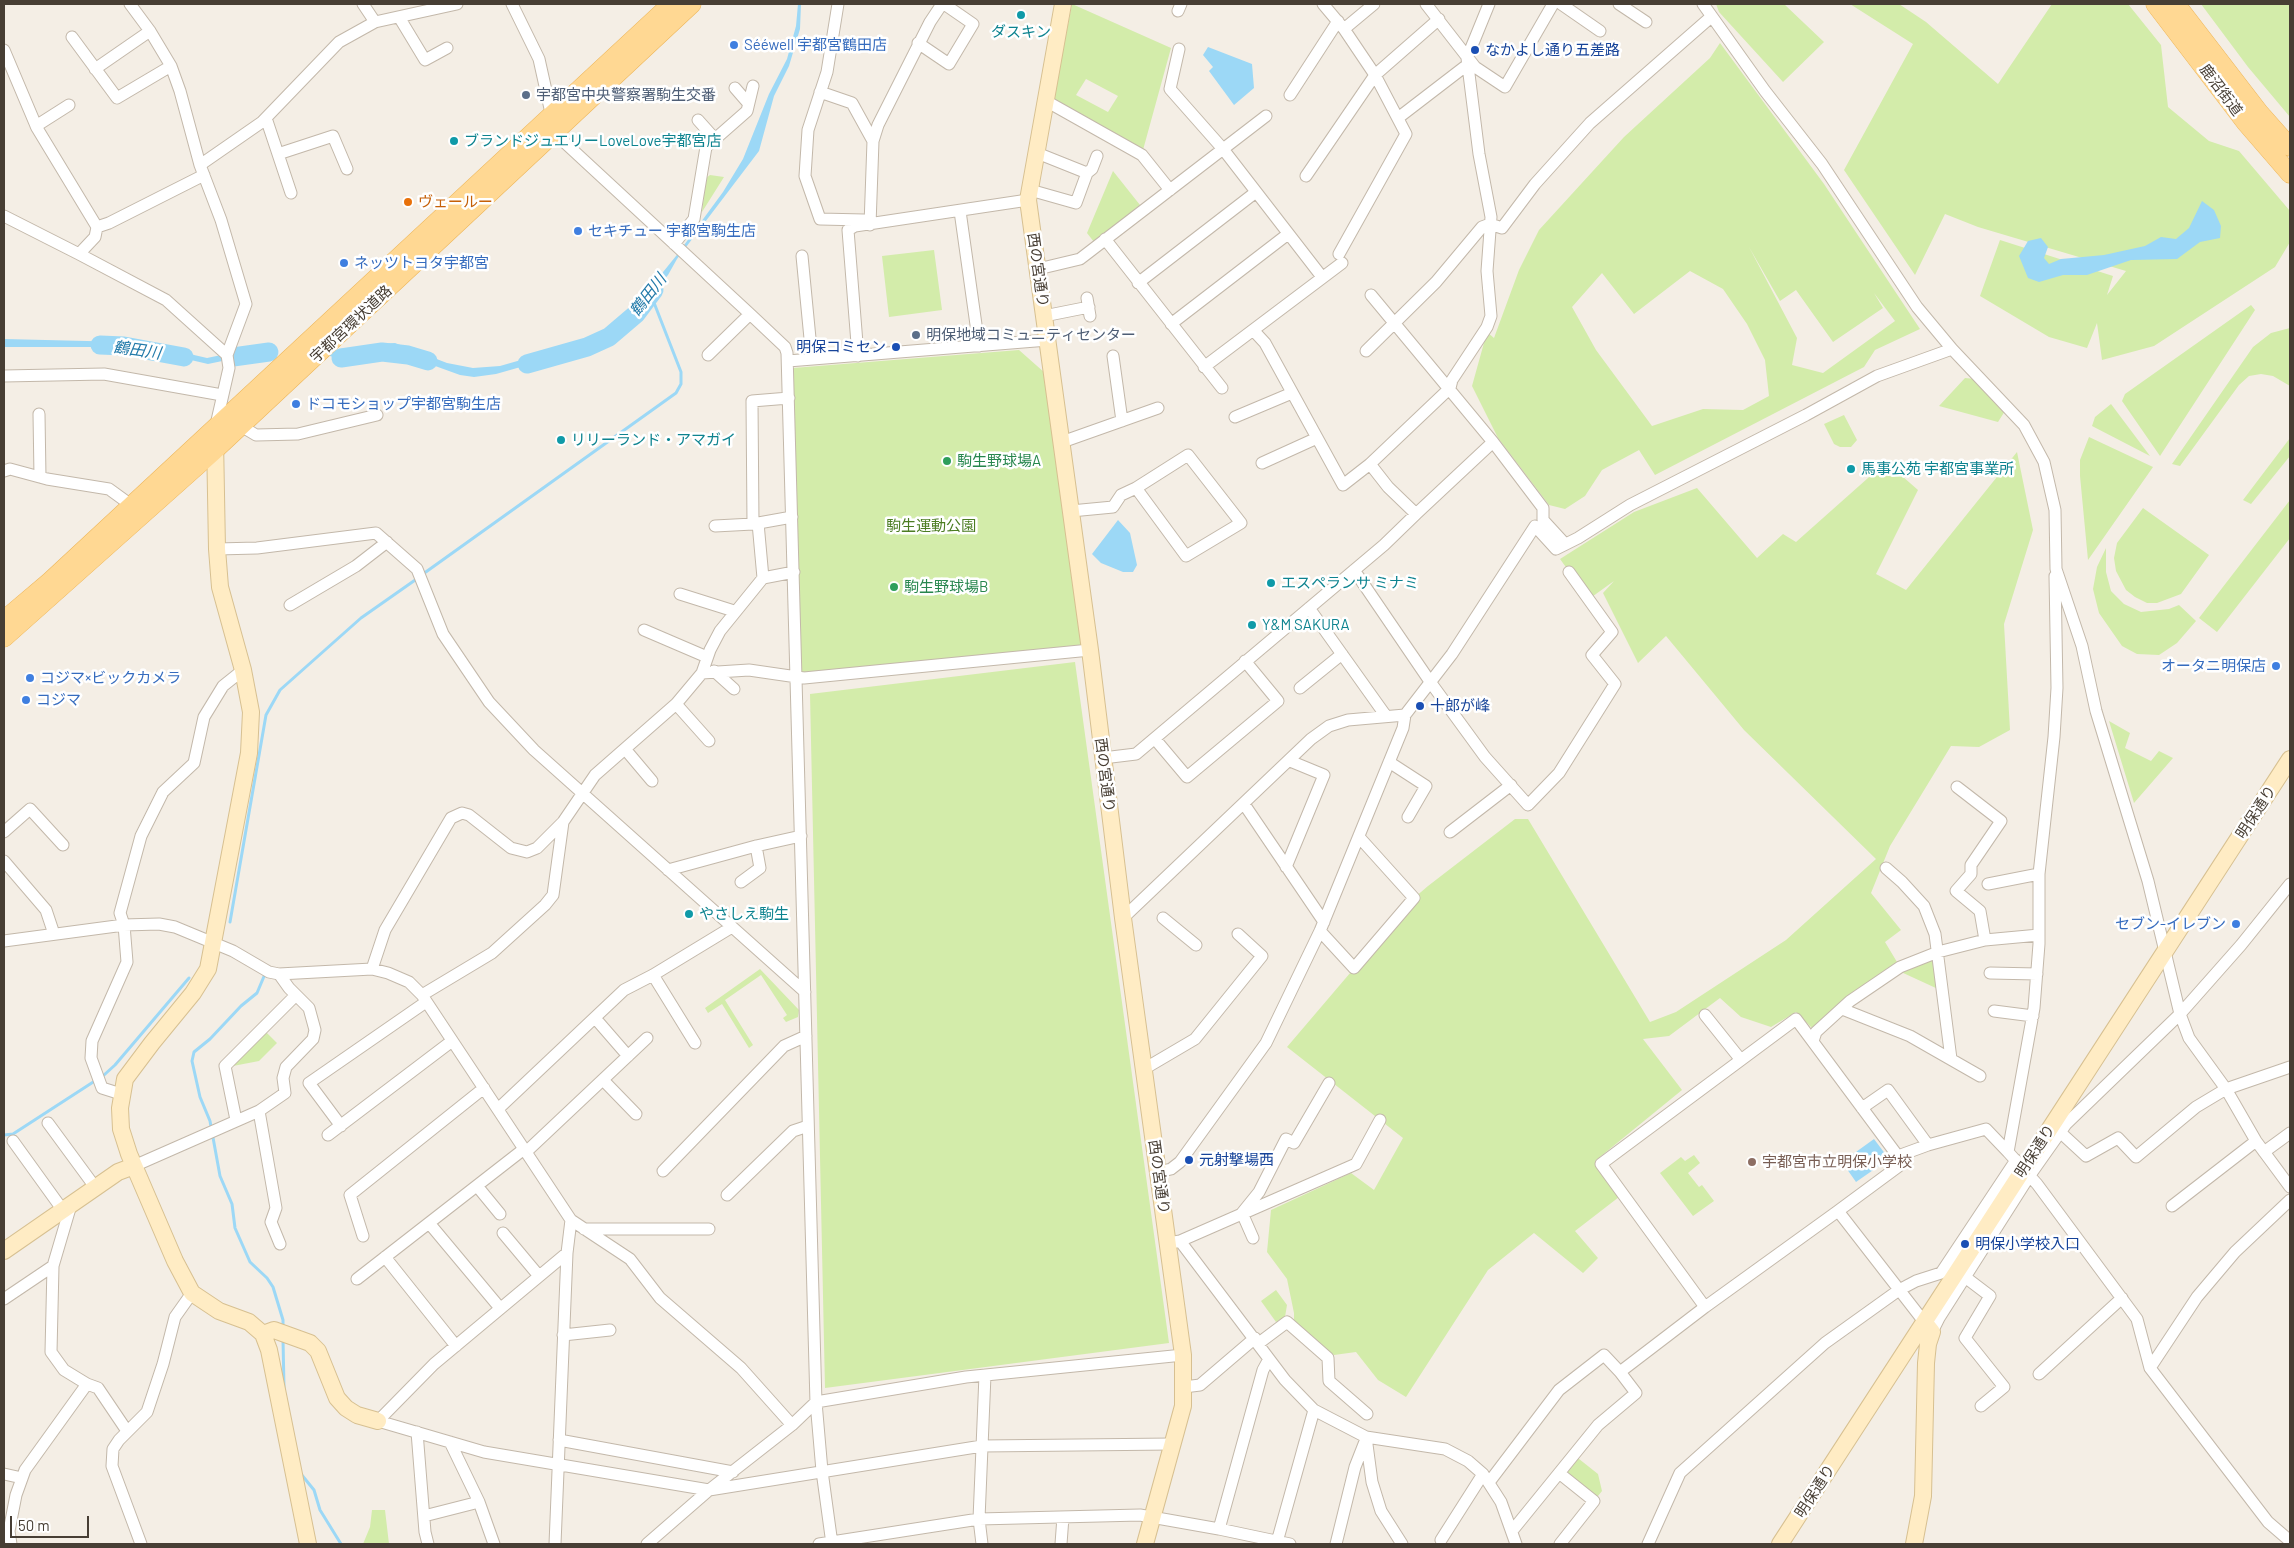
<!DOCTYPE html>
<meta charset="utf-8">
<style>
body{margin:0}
#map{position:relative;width:2294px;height:1548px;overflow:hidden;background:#f4eee5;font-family:Barlow,sans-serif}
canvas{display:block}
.frame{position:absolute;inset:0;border:5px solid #473e34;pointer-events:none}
.scale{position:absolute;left:10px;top:1516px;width:79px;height:22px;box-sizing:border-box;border:2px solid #473e34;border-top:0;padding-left:6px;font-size:15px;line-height:18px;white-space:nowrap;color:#473e34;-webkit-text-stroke:4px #fff;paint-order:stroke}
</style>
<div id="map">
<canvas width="2294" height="1548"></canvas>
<div class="frame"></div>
<div class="scale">50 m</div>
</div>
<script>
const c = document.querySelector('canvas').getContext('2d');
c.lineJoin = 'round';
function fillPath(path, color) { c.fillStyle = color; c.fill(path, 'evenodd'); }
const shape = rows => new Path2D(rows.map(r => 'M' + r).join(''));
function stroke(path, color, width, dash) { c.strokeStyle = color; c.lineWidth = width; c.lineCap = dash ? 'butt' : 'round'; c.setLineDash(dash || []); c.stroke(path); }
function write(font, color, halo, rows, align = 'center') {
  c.font = font + ' Barlow,"Noto Sans JP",sans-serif'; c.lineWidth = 5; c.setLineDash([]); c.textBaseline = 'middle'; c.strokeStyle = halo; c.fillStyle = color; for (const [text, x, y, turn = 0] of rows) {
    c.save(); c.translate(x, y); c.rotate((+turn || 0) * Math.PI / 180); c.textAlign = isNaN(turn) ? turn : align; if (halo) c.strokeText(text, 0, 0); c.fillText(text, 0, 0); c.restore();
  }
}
const green = shape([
 [1072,4,1171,48,1143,150,1053,102],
 [1086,79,1118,96,1108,112,1076,95],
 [1716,4,1784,4,1824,42,1783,82,1719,12],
 [1850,4,1899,4,1926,22,1998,84,2052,4,2128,4,2161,45,2168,107,2209,141,2239,151,2290,211,2290,242,2275,267,2154,346,2102,360,2097,323,2087,348,2049,337,1980,296,2000,240,2113,276,2107,295,2126,271,1978,227,1945,214,1915,275,1844,170,1913,44],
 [2201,4,2290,4,2290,117,2248,67],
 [1720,43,1824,184,1920,329,1875,350,1864,367,1655,475,1639,450,1602,470,1585,496,1565,509,1549,505,1498,438,1472,386,1487,332,1494,338,1519,270,1539,230,1624,137,1710,58],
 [1749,247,1780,301,1796,290,1833,342,1883,308,1874,293,1895,321,1823,373,1792,365,1797,338],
 [1690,271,1723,289,1747,324,1765,360,1769,396,1743,410,1703,409,1652,426,1596,350,1572,307,1602,273,1634,314],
 [1113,171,1140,205,1094,242,1087,233],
 [710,175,724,177,702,212,706,178],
 [934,250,942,310,889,317,882,256],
 [2251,305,2255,310,2160,456,2122,401,2125,394],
 [2290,328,2290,386,2273,376,2261,374,2249,376,2239,385,2180,466,2172,464,2253,347,2271,333],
 [1019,350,1045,373,1083,645,800,674,793,368],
 [1965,378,1975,379,2005,411,1998,422,1939,406],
 [2111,404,2150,456,2092,426,2095,417],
 [1844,415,1857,440,1851,447,1840,447,1834,444,1824,424],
 [2089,437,2153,467,2088,560,2080,476,2080,460],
 [2290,438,2290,456,2251,504,2243,500],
 [2017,452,2033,530,2004,624,2010,730,1979,747,1951,746,1890,846,1871,893,1901,930,1885,942,1900,967,1816,1032,1796,1012,1771,1027,1741,1017,1720,998,1669,1036,1643,1039,1682,1090,1595,1161,1619,1197,1575,1231,1598,1258,1583,1273,1534,1233,1488,1270,1406,1397,1378,1380,1356,1352,1334,1355,1294,1326,1294,1313,1287,1279,1267,1252,1271,1210,1351,1173,1374,1190,1403,1138,1287,1047,1414,898,1428,886,1515,819,1528,819,1650,1022,1676,1012,1786,940,1876,859,1744,730,1666,636,1638,663,1603,593,1614,581,1589,599,1560,559,1634,512,1697,488,1757,558,1783,534,1796,542,1886,462,1918,490,1876,574,1906,590],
 [2290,500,2290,538,2217,632,2199,618],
 [2143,508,2209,555,2181,594,2157,603,2147,603,2135,597,2126,590,2116,571,2114,558,2117,543],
 [2106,548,2106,572,2111,591,2124,604,2141,612,2169,609,2179,605,2196,621,2177,643,2159,655,2137,654,2122,646,2099,613,2093,589,2097,567],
 [1075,662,1169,1343,825,1388,810,694],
 [2109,721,2130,733,2125,748,2151,761,2159,751,2173,758,2134,803],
 [1929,958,1935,962,1938,989,1901,972],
 [760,969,799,1010,798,1017,786,1022,783,1018,787,1015,761,975,725,1000,753,1045,749,1048,722,1004,708,1013,705,1008],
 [266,1032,277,1043,259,1061,233,1066],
 [1694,1155,1700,1163,1688,1173,1699,1187,1702,1185,1714,1201,1693,1216,1660,1173,1681,1157,1685,1161],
 [1276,1290,1287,1305,1285,1317,1276,1322,1261,1301],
 [1574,1455,1598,1474,1602,1491,1594,1501,1559,1473],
 [372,1510,385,1510,389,1544,363,1544,370,1527]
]);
const water = shape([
 [798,4,801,4,800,29,789,66,774,96,759,151,677,259,668,275,628,324,609,339,598,345,496,374,474,377,460,375,391,350,346,358,329,356,334,352,354,352,380,344,395,343,447,363,473,368,500,366,601,337,625,319,676,256,723,192,743,159,769,94,787,59,796,26],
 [1208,47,1252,64,1254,88,1234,105,1209,71,1213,67,1203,55],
 [2202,201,2214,210,2221,226,2220,238,2200,242,2177,259,2131,260,2087,275,2063,275,2039,282,2028,278,2019,256,2028,241,2041,238,2048,247,2044,258,2049,264,2061,259,2104,255,2145,246,2161,237,2176,239,2189,228],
 [4,339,128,342,151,345,207,358,269,345,270,351,208,364,135,347,4,347],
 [1118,520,1130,533,1137,565,1133,572,1123,572,1101,563,1092,554],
 [1874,1139,1889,1159,1856,1182,1842,1162]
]);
const stream = shape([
 [423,574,676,393,681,384,681,372,651,295],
 [230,922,266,715,280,690,361,618,418,578],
 [265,974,257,993,241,1006,210,1039,194,1052,192,1061,200,1097,210,1121,220,1176,232,1204,235,1228,250,1262,267,1278,273,1287,283,1320,283,1328],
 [4,1135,13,1134,104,1075,115,1065,189,978],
 [283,1339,284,1388],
 [301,1474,314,1490,320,1510,341,1544]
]);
const river = shape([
 [100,345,124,346,184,357],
 [233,357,269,352],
 [341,358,382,352,408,355,428,361],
 [527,364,587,347,609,337,636,314,654,290]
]);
const street = shape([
 [130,4,150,31,171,66,180,91,200,165,221,220,246,304,227,355,229,368,216,425],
 [363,4,375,22],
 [512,4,539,59,551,113,563,141,750,314,785,347,787,353,816,1402,822,1471,832,1544],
 [838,4,827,72,808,130,805,176,820,219,864,220],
 [1323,4,1344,29,1375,75,1406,134,1339,254],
 [1426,4,1475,67,1505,87,1553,4],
 [1561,4,1600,31],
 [1619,4,1646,22],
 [1703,4,1765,91,1822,164,1917,307,1952,349,2024,425,2044,462,2055,510,2056,569,2082,646,2096,711,2148,881,2180,1014,2189,1038,2226,1089,2256,1141,2290,1187],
 [1178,11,1181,4],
 [399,17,425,60,447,48],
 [1344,29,1374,4],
 [72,37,117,98,171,66],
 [918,43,949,64,973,24,944,4],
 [1179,49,1170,89,1223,149,1322,277],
 [4,50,37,128,97,227,95,237,79,254],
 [95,69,150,31],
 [735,88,748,103],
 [820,92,852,103,873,141],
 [1290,95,1338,21],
 [1046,101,1142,155,1170,190],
 [266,118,291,193],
 [1398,118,1467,65],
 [698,120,715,139],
 [36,126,69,105],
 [278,154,333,136,347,169],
 [200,165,262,122,339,42,375,22,457,4],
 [1087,173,1092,169,1097,156],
 [1306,176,1375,75,1439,19],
 [1030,190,1076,203,1087,173,1037,153],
 [960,211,979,346],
 [4,216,79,254,166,300,227,355],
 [870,225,873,141,878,125,930,22,942,4],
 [97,227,109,223,204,175],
 [1105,239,1222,388],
 [674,244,694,219,706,147,747,111,753,86],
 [802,256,812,359],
 [1038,269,1080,259,1266,116],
 [1138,283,1256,192],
 [1371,295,1493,442,1543,508,1543,520,1565,544],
 [1087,298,1090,316],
 [1044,316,1089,307],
 [1171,324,1288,234],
 [1253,330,1265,343,1343,485,1370,464],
 [1366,351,1436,282,1482,227,1490,224,1502,228,1535,184,1590,123,1711,17],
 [708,355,750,314],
 [858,356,848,230,855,226,1028,200],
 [1113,356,1122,421],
 [788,361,1048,340],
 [1204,367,1342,263],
 [4,376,104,374,222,395],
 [39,414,40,477],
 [1235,417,1292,393],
 [241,426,256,435,298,434,377,415],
 [1062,442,1158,408],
 [1262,463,1317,438],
 [4,471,10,469,47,479,109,489,131,505],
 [1071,511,1113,507,1121,495,1136,488,1186,556,1241,523,1188,455,1136,488],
 [1416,514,1493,442],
 [758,523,763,578],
 [753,524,752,401,789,398],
 [715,526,753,524,792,517],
 [217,549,257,548,376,533,417,569,443,634,489,702,534,750,805,992],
 [1354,570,1431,683,1485,757,1528,805,1559,773,1615,684,1592,655,1612,632,1569,572],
 [2055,576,2057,688,2054,737,2039,874,2039,944,2034,1008,2008,1152,2037,1184,2137,1319,2150,1368,2268,1522,2290,1541],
 [680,594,734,611],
 [290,605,356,566,387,542],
 [1309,608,1386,716],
 [644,630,707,657],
 [714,671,734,689],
 [702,673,710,650,720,631,763,578,794,572],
 [1300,688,1342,654],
 [676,704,709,741],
 [1155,739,1187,777,1278,701,1245,661],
 [625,749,652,781],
 [1103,758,1136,754,1384,545,1416,514,1388,487,1370,464,1450,388,1452,380,1487,327,1491,316,1487,271,1491,217,1479,154,1467,58,1489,4],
 [1389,762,1426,786,1408,817],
 [1957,787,2001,821,1971,865,1971,874,1956,891,1980,911,1985,940,2039,935],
 [1244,804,1324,922],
 [4,832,30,809,63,845],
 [1450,832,1511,785],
 [4,861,46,910,54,934],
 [1286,867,1324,775,1290,761],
 [1886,868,1902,882,1924,906,1935,934,1951,1059],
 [668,870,756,846,801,836],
 [741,882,760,868,756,846],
 [1988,884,2039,874],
 [1123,918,1311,739,1329,726,1348,720,1405,715],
 [1163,918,1196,945],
 [1320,931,1354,968,1414,898,1359,837],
 [4,941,124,925,159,924,175,927,233,951,269,972,279,974,372,969,388,973,409,982,422,995,571,1220,630,1259,660,1298,741,1368,792,1425],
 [372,969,385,930,451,818,462,813,469,815,511,848,527,852,537,848,563,822,595,775,676,704,702,673,749,670,804,678,1090,650],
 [1990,973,2037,974],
 [653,975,695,1043],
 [422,995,492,953,545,905,553,895,563,822],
 [1842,1009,1910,1036,1980,1076],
 [1994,1011,2033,1016],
 [1705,1015,1741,1060],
 [595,1018,628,1056],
 [1813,1041,1816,1032,1850,1001,1900,967,1938,952,1985,940],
 [1144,1069,1195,1039,1262,956,1238,934],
 [603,1080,636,1114],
 [121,1094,102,1088,91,1058,92,1041,127,962,124,925,120,913,141,836,163,792,194,763,204,717,223,686,243,670],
 [1862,1108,1888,1090,1928,1145],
 [498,1109,624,990,653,975,732,927],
 [259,1111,276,1208,271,1222,280,1244],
 [236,1120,225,1066,296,995],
 [48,1123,95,1187],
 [341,1126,309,1083,426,1002],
 [2060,1132,2086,1156,2118,1138,2136,1157,2196,1107,2226,1089,2290,1067],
 [328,1135,452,1041],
 [13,1141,62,1209],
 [526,1152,647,1038],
 [2264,1152,2290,1133],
 [1898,1156,1928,1145,1986,1129,2008,1152],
 [134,1166,259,1111,285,1093,283,1078,286,1067,313,1039,315,1030,309,1008,289,988,279,974],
 [663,1171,784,1046,806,1036],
 [1158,1172,1171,1169,1180,1162,1266,1043,1320,931,1403,728,1405,715,1452,654,1535,526,1556,549,1578,538,1630,505,1806,415,1877,376,1952,349],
 [477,1186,500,1214],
 [727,1195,793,1131,808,1126],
 [71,1205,53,1266,51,1352,64,1370,87,1384,98,1388,127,1431],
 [2172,1206,2256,1141],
 [429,1223,500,1308],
 [584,1229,709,1229],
 [503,1233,539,1276],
 [363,1236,350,1195,484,1088],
 [1253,1238,1242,1213,1259,1192,1286,1139,1294,1143,1329,1083],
 [1180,1241,1356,1164,1380,1120],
 [1169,1243,1180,1241,1285,1380,1314,1410,1366,1437,1445,1449,1468,1461,1483,1474,1501,1502,1516,1544],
 [567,1253,434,1364,378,1421,484,1452,709,1490,982,1446,1172,1444],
 [385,1257,456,1346],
 [1965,1277,1990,1296,1965,1338,2004,1387,1981,1406],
 [357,1279,524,1149],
 [4,1299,53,1266],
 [1705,1307,1601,1164,1796,1019,1903,1163,1838,1211],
 [1932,1332,1939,1318,2030,1175,2066,1124,2180,1014,2241,945,2290,884],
 [563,1335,610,1330],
 [1259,1343,1287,1322,1328,1358,1329,1381,1367,1414],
 [2150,1368,2197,1297,2235,1252,2290,1200],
 [1620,1372,1705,1307,1838,1211,1925,1323],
 [2039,1374,2122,1298],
 [1184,1387,1200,1385,1255,1338],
 [417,1432,425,1532,428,1544],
 [1366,1437,1372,1482,1381,1511,1402,1544],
 [559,1440,733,1472],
 [450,1442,479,1502,494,1544],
 [1559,1473,1594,1501,1560,1544],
 [4,1474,22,1478],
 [1490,1481,1559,1390,1604,1355,1620,1372,1636,1393,1598,1425,1512,1531],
 [424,1516,479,1502],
 [1219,1529,1263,1370,1269,1359],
 [1441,1540,1483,1474],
 [1277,1542,1314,1410],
 [11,1544,9,1531,16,1495,25,1470,87,1384],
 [141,1544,112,1466,113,1449,119,1440,147,1412,163,1364,175,1317,192,1293],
 [555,1544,567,1253,571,1220],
 [647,1544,709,1490,792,1425,816,1402,966,1377,1183,1355],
 [819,1544,979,1519,1140,1515,1219,1529,1290,1544],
 [982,1544,979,1519,985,1375],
 [1061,1544,1063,1517],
 [1336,1544,1355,1467,1366,1439],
 [1648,1544,1680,1473,1825,1343,1899,1290,1916,1281,1941,1273,2016,1160]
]);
const secondary = shape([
 [1063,4,1028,200,1090,650,1123,918,1183,1355,1183,1406,1145,1544],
 [215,439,217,549,220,587,243,670,251,712,249,753,208,969,193,993,152,1043,125,1079,120,1108,121,1129,129,1154,175,1261,192,1293,219,1311,249,1322,263,1334,269,1350,308,1544],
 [4,1251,118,1172,134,1166],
 [263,1334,274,1330,310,1343,318,1351,337,1398,346,1408,357,1415,378,1421],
 [1780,1544,2290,759],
 [1914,1544,1923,1496,1926,1363,1928,1344,1932,1332,1925,1323]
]);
const primary = shape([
 [2155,4,2245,122,2290,174],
 [2176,4,2259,112,2290,147],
 [4,620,50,581,671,4],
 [4,638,214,451,692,4]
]);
const markers = [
 [1021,15,5,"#0f9aa8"],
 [734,45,5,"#3f7fe0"],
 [1475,50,5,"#1a4fb4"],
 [526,95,5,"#5c6f8a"],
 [454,141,5,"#0f9aa8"],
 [408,202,5,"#e8710a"],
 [578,231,5,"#3f7fe0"],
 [344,263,5,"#3f7fe0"],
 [916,335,5,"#5c6f8a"],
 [896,347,5,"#1a4fb4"],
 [296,404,5,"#3f7fe0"],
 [561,440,5,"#0f9aa8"],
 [947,461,5,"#2e9e5b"],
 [1851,469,5,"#0f9aa8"],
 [1271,583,5,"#0f9aa8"],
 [894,587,5,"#2e9e5b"],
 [1252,625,5,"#0f9aa8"],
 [2276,666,5,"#3f7fe0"],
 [30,678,5,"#3f7fe0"],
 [26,700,5,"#3f7fe0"],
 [1420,706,5,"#1a4fb4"],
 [689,914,5,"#0f9aa8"],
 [2236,924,5,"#3f7fe0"],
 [1189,1160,5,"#1a4fb4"],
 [1752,1162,5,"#8d6e63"],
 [1965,1244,5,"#1a4fb4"]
];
const cultureNames = [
 ["ダスキン",1021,32,"center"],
 ["ブランドジュエリーLoveLove宇都宮店",464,141],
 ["リリーランド・アマガイ",571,440],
 ["馬事公苑 宇都宮事業所",1861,469],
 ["エスペランサ ミナミ",1281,583],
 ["Y&M SAKURA",1262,625],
 ["やさしえ駒生",699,914]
];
const shopNames = [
 ["Sééwell 宇都宮鶴田店",744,45],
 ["セキチュー 宇都宮駒生店",588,231],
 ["ネッツトヨタ宇都宮",354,263],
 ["ドコモショップ宇都宮駒生店",306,404],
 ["オータニ明保店",2266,666,"right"],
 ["コジマ×ビックカメラ",40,678],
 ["コジマ",36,700],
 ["セブン-イレブン",2226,924,"right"]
];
const transitNames = [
 ["なかよし通り五差路",1485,50],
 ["明保コミセン",886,347,"right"],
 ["十郎が峰",1430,706],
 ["元射撃場西",1199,1160],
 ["明保小学校入口",1975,1244]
];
const streetNames = [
 ["鹿沼街道",2221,90,53],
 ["西の宮通り",1038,270,82],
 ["宇都宮環状道路",351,324,-43],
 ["西の宮通り",1105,775,83],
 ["明保通り",2256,812,-57],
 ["明保通り",2035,1151,-57],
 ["西の宮通り",1159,1177,82],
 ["明保通り",1815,1491,-57]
];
const serviceNames = [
 ["宇都宮中央警察署駒生交番",536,95],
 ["明保地域コミュニティセンター",926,335]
];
const foodNames = [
 ["ヴェールー",418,202]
];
const leisureNames = [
 ["駒生野球場A",957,461],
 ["駒生野球場B",904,587]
];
const parkNames = [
 ["駒生運動公園",931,526]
];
const educationNames = [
 ["宇都宮市立明保小学校",1762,1162]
];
const waterNames = [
 ["鶴田川",648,295,-52],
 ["鶴田川",137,350,8]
];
fillPath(green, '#d3ecaa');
fillPath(water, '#9cd8f6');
stroke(stream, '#9cd8f6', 3);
stroke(river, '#9cd8f6', 19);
stroke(street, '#c3b8aa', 13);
stroke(secondary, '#d7c091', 18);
stroke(primary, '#edb65a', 19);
stroke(street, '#fff', 11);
stroke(secondary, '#ffecc4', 16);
stroke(primary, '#ffd893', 18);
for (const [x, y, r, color] of markers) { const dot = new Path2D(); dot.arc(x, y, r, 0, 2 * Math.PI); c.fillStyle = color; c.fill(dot); stroke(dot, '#fff', 2); }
write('15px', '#0d838f', '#fff', cultureNames, 'left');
write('15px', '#366cbe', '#fff', shopNames, 'left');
write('15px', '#164399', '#fff', transitNames, 'left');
write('15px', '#473e34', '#fff', streetNames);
write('15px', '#4e5e75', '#fff', serviceNames, 'left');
write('15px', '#c56008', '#fff', foodNames, 'left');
write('15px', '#27864d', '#fff', leisureNames, 'left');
write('15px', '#4c7d23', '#fff', parkNames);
write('15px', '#785e54', '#fff', educationNames, 'left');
write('italic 16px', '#237baa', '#fff', waterNames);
</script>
